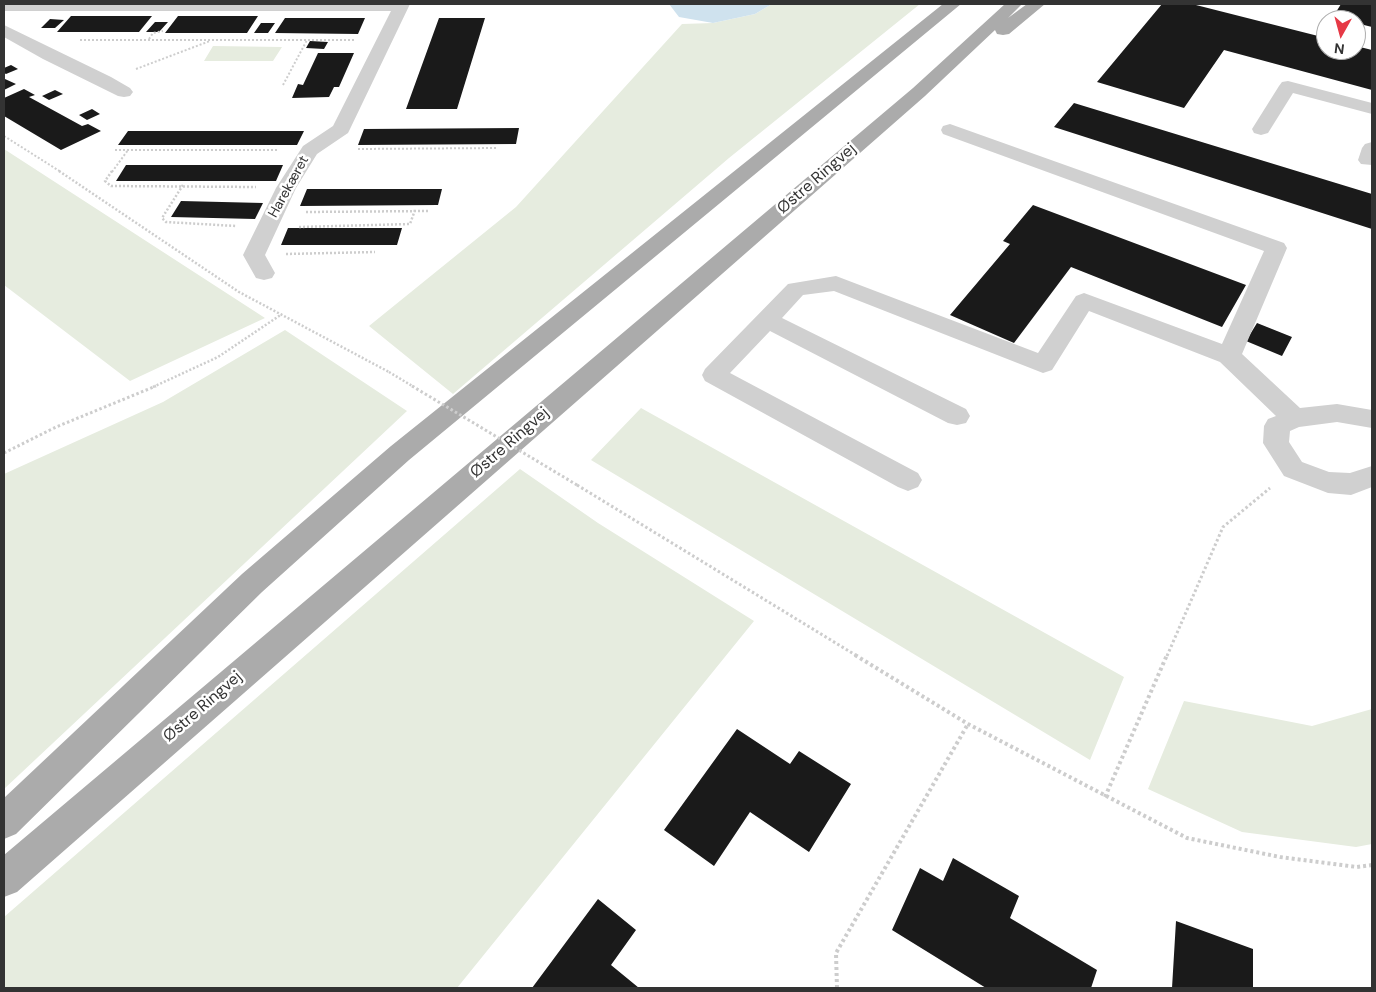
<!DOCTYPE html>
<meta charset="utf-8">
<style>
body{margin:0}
#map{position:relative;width:1376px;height:992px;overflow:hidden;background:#fff;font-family:"DM Sans",sans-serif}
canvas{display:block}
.frame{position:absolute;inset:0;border:5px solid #333;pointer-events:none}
.north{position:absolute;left:1316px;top:10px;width:50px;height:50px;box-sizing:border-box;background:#fff;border:1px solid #adadad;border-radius:50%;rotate:187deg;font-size:14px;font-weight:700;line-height:20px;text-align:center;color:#333}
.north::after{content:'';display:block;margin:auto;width:18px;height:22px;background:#e63946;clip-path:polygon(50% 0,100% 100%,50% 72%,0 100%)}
</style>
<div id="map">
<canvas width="1376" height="992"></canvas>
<div class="frame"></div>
<div class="north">N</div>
</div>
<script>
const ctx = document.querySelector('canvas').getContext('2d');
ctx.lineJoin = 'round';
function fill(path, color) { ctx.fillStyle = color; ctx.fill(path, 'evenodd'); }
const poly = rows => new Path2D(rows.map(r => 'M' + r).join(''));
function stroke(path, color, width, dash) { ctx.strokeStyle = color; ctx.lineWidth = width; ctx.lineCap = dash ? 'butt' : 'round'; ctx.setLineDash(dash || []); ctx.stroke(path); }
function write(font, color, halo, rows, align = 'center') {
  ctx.font = font + ' "DM Sans",sans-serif'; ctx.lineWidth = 5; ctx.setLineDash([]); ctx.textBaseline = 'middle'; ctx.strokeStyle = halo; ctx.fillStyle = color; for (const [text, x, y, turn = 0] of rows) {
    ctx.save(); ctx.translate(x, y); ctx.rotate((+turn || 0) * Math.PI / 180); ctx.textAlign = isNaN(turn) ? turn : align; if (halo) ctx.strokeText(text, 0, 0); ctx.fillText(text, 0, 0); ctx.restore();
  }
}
const green = poly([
 [772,4,920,4,729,158,453,394,369,326,516,207,682,24,713,23,755,14],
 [213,46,282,47,273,61,204,61],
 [4,149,265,318,130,381,4,285],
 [285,330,407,411,4,789,4,474,163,402],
 [641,408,1124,677,1090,760,591,460],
 [520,469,598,523,754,621,457,988,4,988,4,917],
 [1184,701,1312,726,1372,709,1372,844,1356,847,1242,832,1148,789]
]);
const water = poly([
 [669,4,772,4,755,14,713,23,679,17]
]);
const building = poly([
 [1162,4,1192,4,1326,38,1326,50,1356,50,1356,46,1372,50,1372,90,1224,50,1184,108,1097,82],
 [1341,4,1372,4,1372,27,1356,23,1356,20,1333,17],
 [71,16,152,16,139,32,57,32],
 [178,16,258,16,247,33,165,33],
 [285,18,365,18,358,34,275,33],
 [439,18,485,18,457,109,406,109],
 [50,19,64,20,55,28,41,28],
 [155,22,168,22,159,32,146,32],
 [261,23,275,23,268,33,254,33],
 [310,41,328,42,324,49,306,48],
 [318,53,354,53,339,87,334,87,329,97,292,98,298,84,303,85],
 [11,65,18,69,6,74,4,73,4,68],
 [4,79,5,79,16,84,4,90],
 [24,89,35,95,29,97,82,126,88,124,101,131,61,150,4,116,4,98],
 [55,90,63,94,49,100,42,96],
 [1074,103,1372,194,1372,229,1054,127],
 [92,109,100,114,87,120,79,115],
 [519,128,516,144,358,145,364,129],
 [128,131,304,131,297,145,118,145],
 [126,165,283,165,276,181,116,181],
 [307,189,442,189,438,205,300,206],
 [181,201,263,203,255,219,171,217],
 [1033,205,1246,285,1222,327,1071,267,1014,343,950,315,1010,244,1003,241],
 [288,228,402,228,397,245,281,245],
 [1257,323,1292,337,1282,356,1246,341],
 [737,729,790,764,799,751,851,784,809,852,750,812,714,866,664,830],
 [953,858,1019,896,1010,918,1097,970,1091,988,986,988,892,930,920,868,943,881],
 [598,899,636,930,611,965,639,988,532,988],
 [1176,921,1253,949,1253,988,1172,988]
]);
const pathFar3 = poly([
 [149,39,153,33,163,31],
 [80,40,356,40],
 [136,69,210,41],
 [283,85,307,40],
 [4,136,61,172],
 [358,149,498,148],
 [115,150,279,150],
 [112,172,128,150]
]);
const pathFar2 = poly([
 [59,171,239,292,389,372],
 [112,171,105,181,111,186,256,187],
 [183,185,162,218,166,222,236,226],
 [306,212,428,211],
 [299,227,410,224,415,210],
 [286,254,375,252],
 [153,387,218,357,282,314]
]);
const pathFar1 = poly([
 [4,453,56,427,156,386],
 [577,485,857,656],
 [1167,656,1223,527,1270,488]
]);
const path = poly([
 [855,655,968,724,1187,838,1280,857,1357,867,1372,865],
 [1105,797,1167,655],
 [837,988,836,953,968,724]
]);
const minor = poly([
 [4,4,410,4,350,129,348,133,317,154,296,188,265,255,275,273,272,278,264,280,256,278,243,255,276,188,303,146,333,126,391,11,4,11,4,4],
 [4,25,111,77,130,88,133,92,130,96,124,97,118,96,43,59,4,37,4,25],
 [1288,81,1372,103,1372,114,1293,93,1268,133,1261,135,1254,133,1252,129,1279,86,1282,82,1288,81],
 [950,124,1284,243,1287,248,1242,354,1300,408,1337,404,1372,410,1372,428,1337,422,1299,427,1290,431,1289,442,1302,462,1329,472,1350,473,1372,466,1372,487,1351,495,1328,493,1284,476,1263,443,1264,426,1268,419,1276,416,1220,362,1089,311,1052,370,1043,373,834,291,803,295,782,318,966,409,970,416,966,423,957,425,948,423,770,331,730,373,918,473,922,480,918,487,908,491,898,487,705,381,702,375,705,369,788,284,836,276,1038,353,1076,296,1084,293,1222,344,1264,251,943,134,941,130,943,126,950,124],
 [1372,142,1372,165,1361,164,1358,160,1362,148,1365,144,1372,142]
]);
const major = poly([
 [943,4,961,4,409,460,262,592,16,834,4,839,4,798,242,574,391,446,943,4],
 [1005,4,1022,4,1008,18,1027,4,1045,4,1009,34,1003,35,997,34,995,30,925,96,17,892,4,897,4,855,913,88,1005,4]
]);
const pathBridgeFar1 = poly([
 [389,372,414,387]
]);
const pathBridge = poly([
 [412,386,577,485]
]);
const farStreetnames = [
 ["Harekæret",289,187,-61]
];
const streetNames = [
 ["Østre Ringvej",817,179,-41],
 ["Østre Ringvej",510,443,-41],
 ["Østre Ringvej",203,707,-41]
];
fill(green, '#e6ecdf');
fill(water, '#cfe2ee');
fill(building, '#1a1a1a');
stroke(pathFar3, '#cdcdcd', 2, [2, 2]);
stroke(pathFar2, '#cdcdcd', 2.5, [2, 2]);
stroke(pathFar1, '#cdcdcd', 3, [2.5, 2.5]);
stroke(path, '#cdcdcd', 4, [3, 3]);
fill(minor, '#d0d0d0');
fill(major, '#ababab');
stroke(pathBridgeFar1, '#cdcdcd', 2.5, [2, 2]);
stroke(pathBridge, '#cdcdcd', 3, [2.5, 2.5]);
write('14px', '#333', '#fff', farStreetnames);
write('16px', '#333', '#fff', streetNames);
</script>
